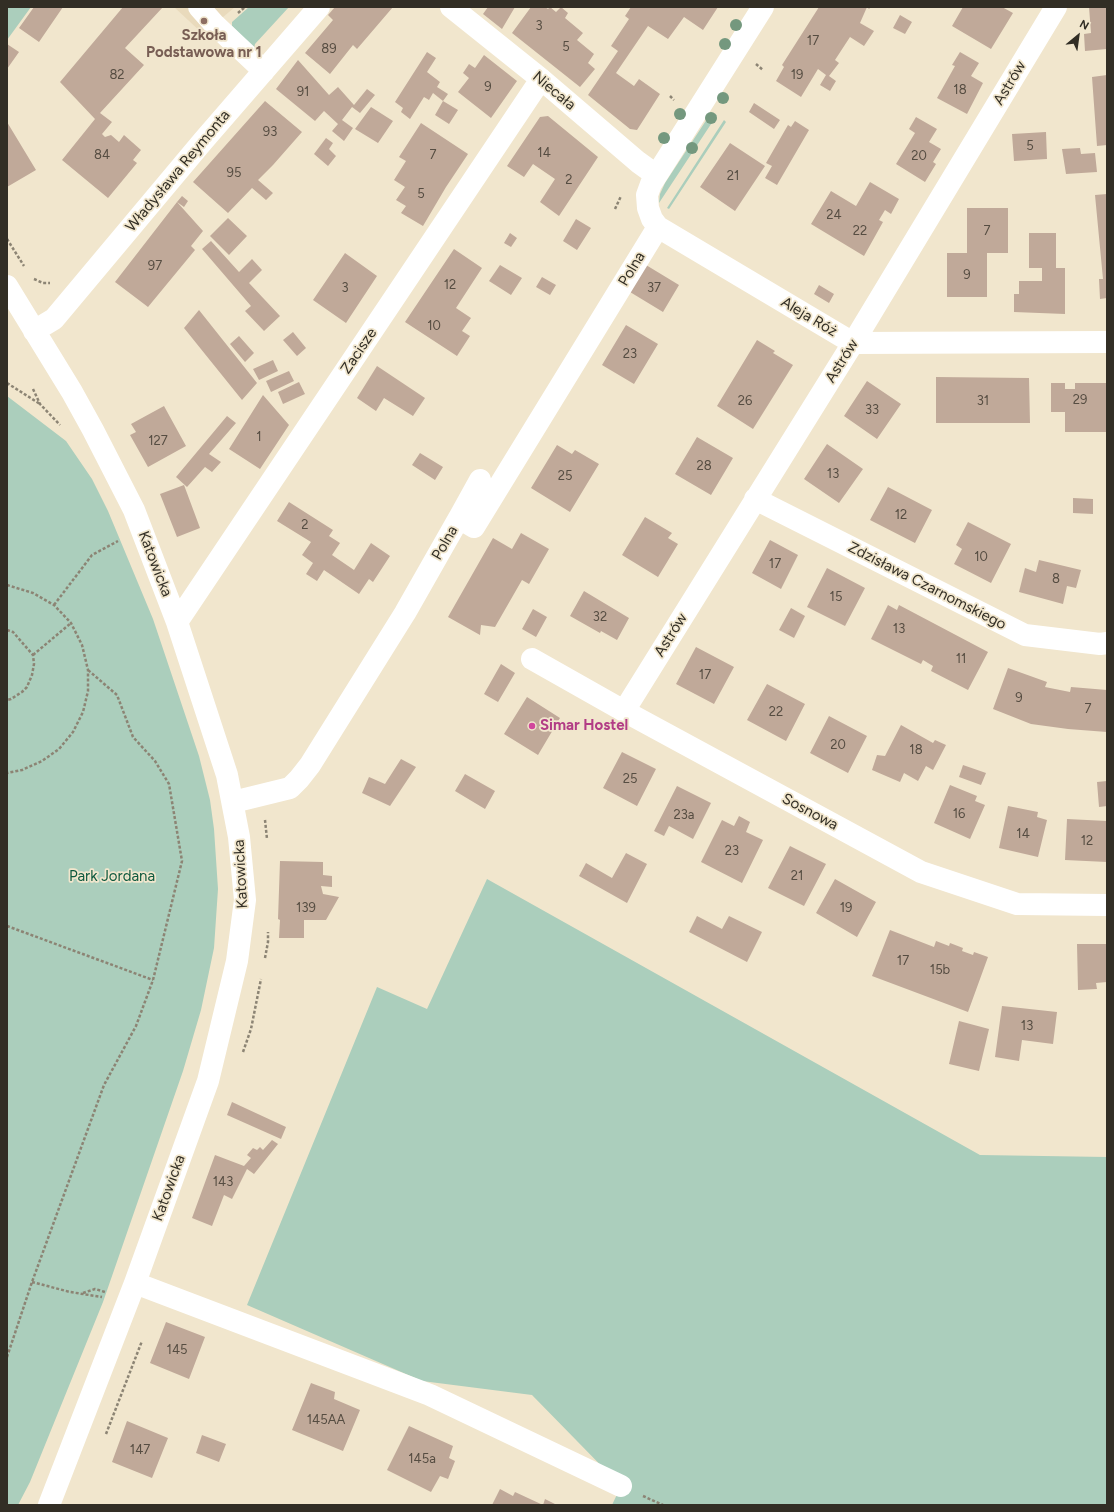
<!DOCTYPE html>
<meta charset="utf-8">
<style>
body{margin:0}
#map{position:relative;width:1114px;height:1512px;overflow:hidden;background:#f1e6cd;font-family:Figtree,sans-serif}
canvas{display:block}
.frame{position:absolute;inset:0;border:8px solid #322e25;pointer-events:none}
.north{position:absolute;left:1058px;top:16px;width:40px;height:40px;-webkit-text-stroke:3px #f1e6cd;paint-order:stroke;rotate:29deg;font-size:11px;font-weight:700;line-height:16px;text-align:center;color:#322e25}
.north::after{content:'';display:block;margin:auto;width:14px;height:18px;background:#322e25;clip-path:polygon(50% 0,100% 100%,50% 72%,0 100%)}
</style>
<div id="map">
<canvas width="1114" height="1512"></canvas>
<div class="frame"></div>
<div class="north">N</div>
</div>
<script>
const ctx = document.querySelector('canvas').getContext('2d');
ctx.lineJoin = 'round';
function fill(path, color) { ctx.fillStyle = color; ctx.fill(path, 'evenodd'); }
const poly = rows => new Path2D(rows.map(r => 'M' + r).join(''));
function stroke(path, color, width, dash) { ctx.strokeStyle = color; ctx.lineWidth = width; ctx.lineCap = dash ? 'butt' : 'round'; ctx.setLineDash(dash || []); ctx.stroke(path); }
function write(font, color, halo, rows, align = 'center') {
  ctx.font = font + ' Figtree,sans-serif'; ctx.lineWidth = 3.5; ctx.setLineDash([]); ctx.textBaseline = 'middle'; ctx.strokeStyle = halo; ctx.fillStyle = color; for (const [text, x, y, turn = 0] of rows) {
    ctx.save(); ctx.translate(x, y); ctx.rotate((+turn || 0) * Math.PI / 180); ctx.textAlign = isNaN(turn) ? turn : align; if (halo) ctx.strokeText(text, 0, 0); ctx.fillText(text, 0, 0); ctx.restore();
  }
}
const built = poly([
 [174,7,235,7,203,34]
]);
const green = poly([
 [7,7,31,7,7,40],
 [249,7,289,7,255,44,254,49,232,26,232,22],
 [711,113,717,115,659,203,660,194,665,183],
 [724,120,726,122,669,209,667,208],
 [7,396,66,441,92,479,108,511,153,619,199,756,210,800,214,829,218,889,214,948,201,1010,183,1071,103,1302,30,1482,18,1505,7,1505],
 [487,879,980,1155,1107,1157,1107,1505,612,1505,621,1486,532,1395,422,1381,247,1305,377,987,427,1009]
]);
const building = poly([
 [34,7,63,7,39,42,19,28],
 [123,7,163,7,125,48,144,65,100,113,112,122,102,134,105,137,111,135,119,142,124,135,141,150,133,160,137,163,108,198,62,160,95,119,60,82],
 [335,7,393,7,357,49,353,45,330,74,305,53,333,20,328,15],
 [488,7,515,7,502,29,483,14],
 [531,7,545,7,548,9,550,7,556,12,561,7,568,13,565,18,583,33,577,40,594,54,588,63,595,69,580,87,512,33],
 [631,7,718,7,703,30,684,17,668,39,648,26,616,73,634,86,639,79,660,94,637,130,630,129,588,95,618,51,611,46,629,19,625,16],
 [819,7,871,7,869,9,867,7,860,23,874,31,864,46,850,37,835,60,839,63,829,76,836,81,830,91,820,85,826,75,818,69,801,97,776,81,784,67,782,65],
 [963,7,1002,7,1013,13,991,49,952,26],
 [1089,7,1107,7,1107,49,1085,51,1084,34,1091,33],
 [900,15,912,22,905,34,893,28],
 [7,44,19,52,7,69],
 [427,52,436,58,427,72,440,82,437,87,448,94,443,101,458,110,449,124,435,115,443,101,433,93,429,100,424,97,410,119,401,112,403,108,395,102],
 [960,52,979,63,971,76,983,83,967,114,937,98,955,66,952,65],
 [484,55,517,81,491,118,458,92,469,78,463,73,469,64,475,68],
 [298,60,329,95,338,87,354,105,367,89,375,95,360,113,352,107,342,120,353,128,344,141,332,131,338,124,324,111,315,121,276,89],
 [1107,75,1107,145,1097,146,1092,77],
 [265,101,302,132,273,165,258,180,273,193,266,200,252,188,228,213,193,182],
 [754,103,780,120,774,129,749,112],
 [371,107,393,121,378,143,355,129],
 [548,116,598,157,559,216,540,202,555,179,533,164,524,177,507,166,540,117],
 [916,117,937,129,929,142,941,149,933,162,936,164,925,182,896,164,915,133,909,129],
 [795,121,809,130,777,185,765,178,772,166,766,163,788,125,791,127],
 [7,122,36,170,7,187],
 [421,123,468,154,446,187,423,226,401,213,406,206,396,200,405,187,394,180,406,161,399,157],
 [1046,132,1047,159,1014,161,1012,134],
 [326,138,333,143,329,149,336,156,328,166,314,154],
 [730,143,765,166,735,211,700,187],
 [1080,148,1081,154,1095,153,1097,172,1066,174,1062,149],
 [870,182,899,199,891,214,885,210,879,220,883,222,864,256,811,224,831,191,856,206],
 [1107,194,1107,298,1100,299,1099,279,1103,279,1095,195],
 [182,196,188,201,184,207,177,202],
 [177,202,203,231,191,246,195,250,148,307,115,282],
 [967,208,1008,208,1008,253,987,253,987,297,947,297,947,253,967,253],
 [228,218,247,236,229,255,210,236],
 [576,219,591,228,577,250,563,241],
 [510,233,517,238,511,247,504,243],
 [1029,233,1056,233,1056,268,1065,268,1065,314,1014,312,1014,294,1019,294,1019,281,1042,281,1042,268,1029,268],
 [211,241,239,272,252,259,262,270,249,283,280,316,264,331,245,311,251,306,202,249],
 [454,249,482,268,456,308,471,318,462,331,470,336,457,356,405,322],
 [345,253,377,276,346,323,313,300],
 [500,265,522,278,511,295,489,281],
 [646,265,679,285,663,312,630,292],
 [542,277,556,285,550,295,536,287],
 [819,285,834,294,829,303,814,294],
 [199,310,257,383,242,400,184,328],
 [626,325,658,344,634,384,602,365],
 [293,332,306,348,297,356,283,340],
 [239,336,254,353,245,362,230,344],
 [757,340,775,351,773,353,793,365,753,429,717,406],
 [273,360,278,371,259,380,253,369],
 [377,366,425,398,413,416,384,398,376,411,357,398],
 [289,371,294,381,271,392,266,381],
 [936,377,1029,378,1030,423,936,423],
 [867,381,901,404,877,439,844,416],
 [299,382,305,394,283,404,278,392],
 [1051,383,1065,383,1065,389,1075,389,1075,383,1107,383,1107,432,1065,432,1065,412,1051,412],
 [263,395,289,425,260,469,229,449],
 [164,406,186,446,148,467,130,435,136,432,131,424],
 [227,416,236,423,209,454,221,462,212,472,205,467,187,487,176,477],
 [697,437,733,458,711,495,675,474],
 [827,444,863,469,839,503,804,479],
 [557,445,572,454,575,450,599,464,570,512,531,488],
 [420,453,443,467,435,480,412,465],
 [184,485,200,528,177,537,160,494],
 [888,487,932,510,915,543,870,520],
 [1073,498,1093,499,1093,514,1073,513],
 [289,502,333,530,329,536,340,543,332,555,354,570,371,543,390,556,373,582,369,579,359,594,324,570,317,581,306,574,313,563,302,555,311,542,277,521],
 [645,517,672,533,668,538,678,544,658,577,622,555],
 [968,522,1011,544,991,583,954,564,962,549,956,545],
 [521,533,549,549,529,584,522,580,495,627,481,625,480,635,448,617,493,538,512,549],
 [770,540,798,555,781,589,752,573],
 [1039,560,1081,570,1076,588,1067,586,1063,604,1019,592,1025,568,1036,572],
 [827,568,865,588,845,626,807,607],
 [584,591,629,618,617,640,601,631,600,633,570,616],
 [888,605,897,610,899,605,988,652,968,690,931,671,933,666,923,660,921,664,871,639],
 [791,608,805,616,794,638,779,630],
 [533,609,547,617,536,637,522,629],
 [696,647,734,667,714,704,676,684],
 [501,664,515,673,498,702,484,694],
 [1008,668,1047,682,1045,687,1070,692,1071,687,1107,690,1107,732,1068,729,1031,724,993,709],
 [767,684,805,704,786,741,747,720],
 [527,697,560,718,538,755,504,734],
 [829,716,867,736,848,773,810,753],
 [901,725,933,743,935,740,946,745,933,770,926,766,918,781,904,773,900,782,872,770,877,755,885,756],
 [622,752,656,769,637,806,603,788],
 [401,759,416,767,390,806,362,793,369,777,385,784],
 [963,765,986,773,981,785,959,777],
 [465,774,495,791,485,809,455,791],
 [1107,781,1107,806,1099,807,1097,782],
 [950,785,977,796,975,801,985,805,970,839,934,823],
 [677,786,711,803,693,839,669,826,664,836,654,831],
 [1008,806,1038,812,1037,817,1047,820,1038,857,999,848],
 [739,816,750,822,746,832,763,840,742,883,701,862,722,820,734,826],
 [1067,819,1107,821,1107,862,1065,860],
 [790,846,826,864,804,906,768,888],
 [626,853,647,864,627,903,579,876,586,863,612,878],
 [280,861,323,862,323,875,332,876,332,887,321,886,323,894,339,897,326,920,304,920,304,938,279,938,280,920,278,919],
 [835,879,876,902,857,937,816,913],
 [697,916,722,929,729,916,762,932,747,962,689,932],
 [890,930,934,947,936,941,949,946,950,943,963,948,962,951,973,955,974,952,988,957,968,1012,872,976],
 [1077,944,1107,944,1107,982,1096,983,1097,989,1078,990],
 [1002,1006,1057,1012,1053,1044,1022,1040,1019,1061,995,1057],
 [959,1021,989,1029,979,1071,949,1064],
 [232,1102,286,1127,281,1139,227,1115],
 [272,1140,278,1144,254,1174,247,1169,232,1199,224,1195,212,1226,192,1218,215,1155,244,1166,251,1158,247,1155,253,1148,257,1150,260,1147,263,1150],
 [166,1322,205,1337,189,1379,150,1363],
 [311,1383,335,1392,334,1399,360,1410,343,1451,292,1430],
 [127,1421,168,1438,152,1478,112,1462],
 [409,1426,453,1446,449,1458,455,1461,448,1479,440,1476,431,1492,387,1470],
 [202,1435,226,1444,219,1462,196,1453],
 [500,1489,513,1496,515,1492,543,1505,545,1499,557,1505,492,1505]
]);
const path = poly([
 [238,13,245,7],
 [756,64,763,70],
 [670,96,674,100],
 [615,209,621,196],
 [7,239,24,266],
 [34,279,43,283,50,283],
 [7,383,40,404],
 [33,389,40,404,60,425],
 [7,585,33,593,54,605,71,623,82,645,88,670,88,691,83,712,73,732,59,749,42,761,22,770,7,773],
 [54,605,92,555,118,541],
 [7,630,13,632,33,655,34,664,32,675,27,687,22,692,11,699,7,700],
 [33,655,71,623],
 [265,820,267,839],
 [7,926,153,980],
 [265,958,268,942,268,932],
 [243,1052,251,1029,261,979],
 [32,1282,70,1292,102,1297],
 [83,1293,95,1289,105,1292],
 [7,1357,32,1282,104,1085,136,1026,153,980,182,861,169,784,155,761,133,737,117,695,88,670],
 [106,1434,142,1341],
 [643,1496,663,1505]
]);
const minor = poly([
 [199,7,214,24,264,71],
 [451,7,541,79,638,162,656,175],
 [763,7,651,184,647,195,648,208,652,219,658,227,853,343,1107,342],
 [7,286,72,392,93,430,134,510,177,622,227,775,239,837,245,900,237,961,208,1081,135,1283,49,1505],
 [34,331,54,319,203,141,319,7],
 [755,499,1025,635,1100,644,1107,643],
 [459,518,480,480],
 [177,622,541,79],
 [532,659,624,711,921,872,1017,904,1107,905],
 [624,711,853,343,1056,7],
 [233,802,290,788,299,779,310,765,405,613,459,518,474,527,658,227],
 [135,1283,430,1395,621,1486]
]);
const trees = [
 [736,25],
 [725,44],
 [723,98],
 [680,114],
 [711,118],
 [664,138],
 [692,148]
];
const markers = [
 [204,21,4,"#8d6e63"],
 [532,726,4,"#d1479c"]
];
const numberNames = [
 ["3",539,26],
 ["17",813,41],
 ["5",566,47],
 ["89",329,49],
 ["82",117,75],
 ["19",797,75],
 ["9",488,87],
 ["18",960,90],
 ["91",303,92],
 ["93",270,132],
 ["5",1030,146],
 ["14",544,153],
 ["84",102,155],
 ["7",433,155],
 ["20",919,156],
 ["95",234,173],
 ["21",733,176],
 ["2",569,180],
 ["5",421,194],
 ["24",834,215],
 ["22",860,231],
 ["7",987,231],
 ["97",155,266],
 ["9",967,275],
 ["12",450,285],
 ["3",345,288],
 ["37",654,288],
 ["10",434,326],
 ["23",630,354],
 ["29",1080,400],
 ["26",745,401],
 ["31",983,401],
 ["33",872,410],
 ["1",259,437],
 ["127",158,441],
 ["28",704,466],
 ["13",833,474],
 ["25",565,476],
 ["12",901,515],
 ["2",305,525],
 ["10",981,557],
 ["17",775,564],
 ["8",1056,579],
 ["15",836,597],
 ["32",600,617],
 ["13",899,629],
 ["11",961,659],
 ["17",705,675],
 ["9",1019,698],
 ["7",1088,709],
 ["22",776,712],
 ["20",838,745],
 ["18",916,750],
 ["25",630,779],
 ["16",959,814],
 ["23a",684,815],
 ["14",1023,834],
 ["12",1087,841],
 ["23",732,851],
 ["21",797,876],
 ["139",306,908],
 ["19",846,908],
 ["17",903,961],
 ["15b",940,970],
 ["13",1027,1026],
 ["143",223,1182],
 ["145",177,1350],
 ["145AA",326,1420],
 ["147",140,1450],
 ["145a",422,1459]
];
const educationNames = [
 ["Szkoła",204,36],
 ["Podstawowa nr 1",204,53]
];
const streetNames = [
 ["Astrów",1010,83,-59],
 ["Niecała",554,91,40],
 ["Władysława Reymonta",178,171,-50],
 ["Polna",632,269,-59],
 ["Aleja Róż",809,317,31],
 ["Zacisze",359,351,-56],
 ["Astrów",842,361,-58],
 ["Polna",445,543,-60],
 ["Katowicka",155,564,69],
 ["Zdzisława Czarnomskiego",927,586,27],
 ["Astrów",671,635,-58],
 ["Sosnowa",810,812,28],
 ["Katowicka",241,874,-93],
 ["Katowicka",169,1188,-70]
];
const hotelNames = [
 ["Simar Hostel",540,726]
];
const parkNames = [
 ["Park Jordana",112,877]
];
fill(built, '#e9dabc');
fill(green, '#abcebc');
fill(building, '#c0a999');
stroke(path, '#8c8474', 2.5, [3, 2]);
stroke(minor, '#fff', 22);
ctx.fillStyle = '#74987e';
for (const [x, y] of trees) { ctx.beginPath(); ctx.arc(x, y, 6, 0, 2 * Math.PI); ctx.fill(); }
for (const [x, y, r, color] of markers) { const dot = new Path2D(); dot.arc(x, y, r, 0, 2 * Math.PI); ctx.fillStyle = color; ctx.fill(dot); stroke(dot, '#f1e6cd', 1.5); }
write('13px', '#564d42', null, numberNames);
write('bold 15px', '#785e54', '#f1e6cd', educationNames);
write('15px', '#322e25', '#f1e6cd', streetNames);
write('bold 15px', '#b23c85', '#f1e6cd', hotelNames, 'left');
write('15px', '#0e593e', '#f1e6cd', parkNames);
</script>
